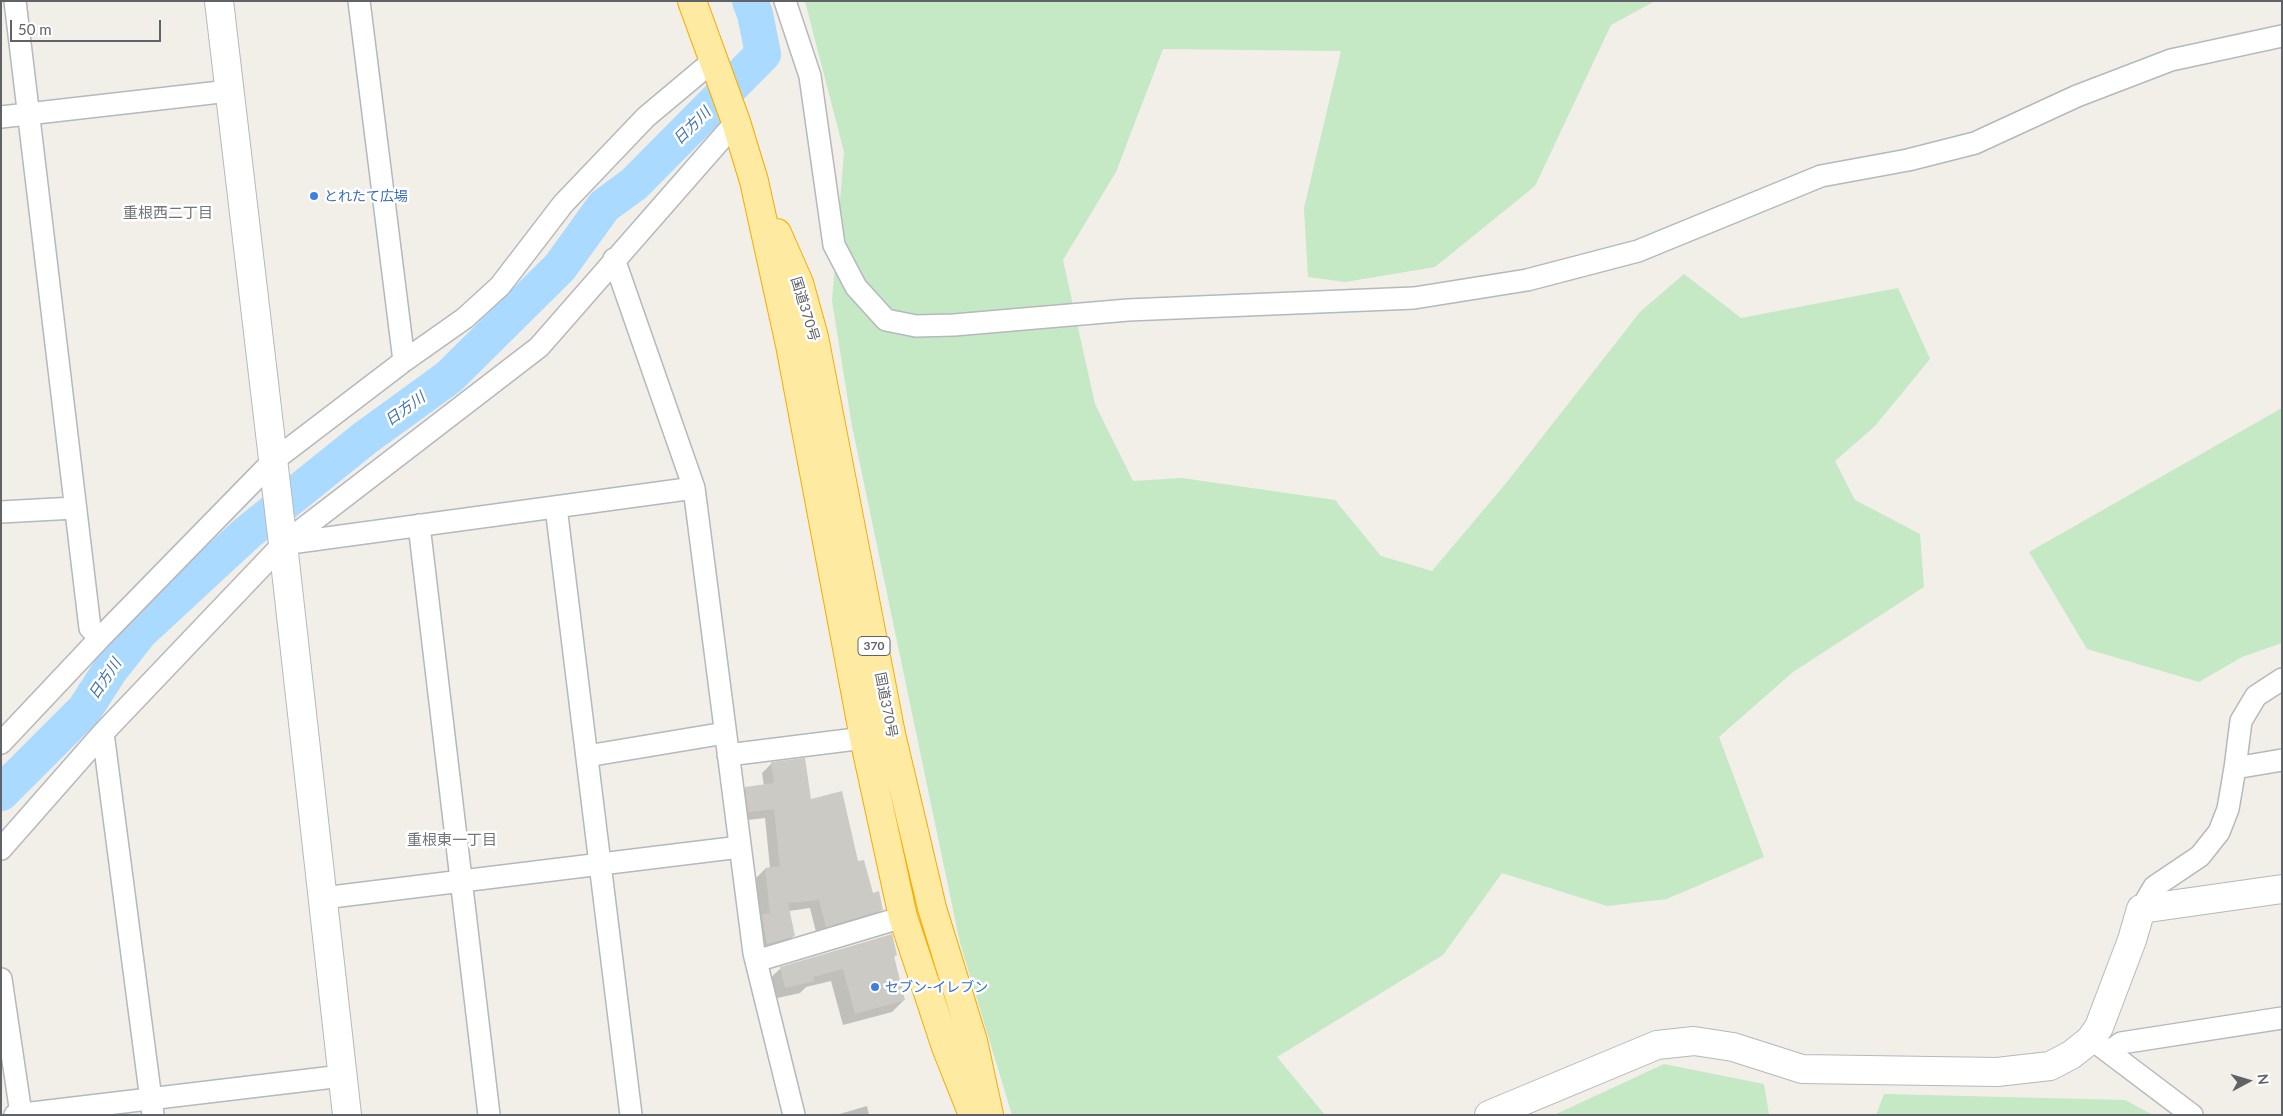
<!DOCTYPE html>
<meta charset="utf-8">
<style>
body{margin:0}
#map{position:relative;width:2283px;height:1116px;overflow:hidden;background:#f1efe8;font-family:Lato,sans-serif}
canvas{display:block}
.frame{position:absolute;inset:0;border:2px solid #5f6368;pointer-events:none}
.north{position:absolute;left:2223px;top:1056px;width:50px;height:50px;-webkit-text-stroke:4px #fff;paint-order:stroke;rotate:84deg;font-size:14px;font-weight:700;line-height:20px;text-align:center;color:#5f6368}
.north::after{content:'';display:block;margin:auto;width:18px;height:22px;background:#5f6368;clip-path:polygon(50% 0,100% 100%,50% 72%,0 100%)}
.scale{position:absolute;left:10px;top:20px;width:151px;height:22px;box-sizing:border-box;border:2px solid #5f6368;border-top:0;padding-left:6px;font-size:15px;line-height:18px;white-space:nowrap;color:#5f6368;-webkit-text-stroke:4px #fff;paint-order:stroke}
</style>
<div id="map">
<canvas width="2283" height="1116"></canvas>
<div class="frame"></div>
<div class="north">N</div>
<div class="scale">50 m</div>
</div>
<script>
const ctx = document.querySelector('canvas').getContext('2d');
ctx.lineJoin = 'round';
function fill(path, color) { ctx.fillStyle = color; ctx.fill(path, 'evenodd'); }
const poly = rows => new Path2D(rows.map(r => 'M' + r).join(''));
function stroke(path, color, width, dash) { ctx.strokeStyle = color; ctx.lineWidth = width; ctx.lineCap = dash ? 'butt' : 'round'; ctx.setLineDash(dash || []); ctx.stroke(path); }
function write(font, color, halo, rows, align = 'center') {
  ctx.font = font + ' Lato,"Noto Sans JP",sans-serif'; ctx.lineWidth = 5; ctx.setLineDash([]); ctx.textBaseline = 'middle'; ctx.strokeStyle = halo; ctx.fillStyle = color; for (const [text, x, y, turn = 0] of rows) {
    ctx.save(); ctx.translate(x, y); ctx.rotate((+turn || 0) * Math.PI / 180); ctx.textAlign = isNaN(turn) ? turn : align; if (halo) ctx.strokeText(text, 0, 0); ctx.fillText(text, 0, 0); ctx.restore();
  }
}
const green = poly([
 [805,1,1655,1,1611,25,1535,186,1435,267,1345,282,1308,277,1304,208,1341,51,1163,49,1116,172,1063,260,1095,404,1133,481,1182,478,1335,500,1381,556,1432,571,1507,482,1640,312,1684,274,1741,318,1898,288,1930,359,1875,426,1835,461,1855,500,1920,534,1924,587,1793,672,1719,737,1764,857,1667,899,1607,906,1502,873,1443,955,1277,1057,1325,1115,1012,1115,960,943,852,426,832,301,844,152],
 [2282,408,2282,643,2242,657,2199,682,2087,649,2029,552],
 [1664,1064,1764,1084,1769,1115,1554,1115],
 [1884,1094,2125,1100,2153,1115,1876,1115]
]);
const shadow = poly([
 [772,763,810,801,857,863,881,910,872,919,817,936,810,908,789,911,793,936,784,946,758,952,760,918,756,878,765,869,770,868,765,818,739,821,736,798,746,788,764,786,762,773],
 [896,955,893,958,904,1000,892,1012,843,1025,831,981,806,987,800,993,773,999,768,980,781,968],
 [867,1106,869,1115,836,1115]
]);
const river = poly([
 [1,793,85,709,110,670,140,632,247,533,365,438,449,377,560,267,604,206,634,184,763,54,755,14,750,1]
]);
const building = poly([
 [805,758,811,799,842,791,858,861,864,860,873,893,879,891,883,910,826,927,819,900,788,903,795,936,767,944,762,915,770,913,765,868,780,866,774,809,748,812,745,787,774,783,771,762],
 [892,934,897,955,894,956,905,1000,855,1014,843,969,813,977,814,981,785,988,780,967]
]);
const minor = poly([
 [15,1,90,628,100,638,273,461,404,361,465,318,500,286,563,204,646,117,714,60],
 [359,1,404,361],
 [785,1,810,76,834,245,856,287,886,320,916,326,954,325,1128,310,1414,298,1527,280,1638,251,1821,176,1908,160,1975,143,2077,96,2171,60,2282,36],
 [1,117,229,91],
 [614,259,694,488,754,953,794,1115],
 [556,507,631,1115],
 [1,512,74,508],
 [419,525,489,1115],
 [283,544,694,488],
 [103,733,153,1115],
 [1,743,100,638],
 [728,755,864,738],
 [587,756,725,733],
 [2235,768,2241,721,2256,696,2282,679],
 [1,849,103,733,283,544,539,347,736,122],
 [323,898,740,847],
 [2141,909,2154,887,2200,856,2219,832,2228,809,2235,768,2282,760],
 [756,961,903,917],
 [1,979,21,1114],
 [2098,1044,2192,1115],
 [2110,1051,2121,1043,2282,1018],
 [15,1115,342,1076]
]);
const tertiary = poly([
 [219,1,283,544,347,1115],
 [1489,1115,1657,1045,1694,1041,1733,1047,1802,1069,1997,1072,2050,1066,2071,1055,2090,1040,2099,1027,2132,940,2141,909,2282,889]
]);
const trunk = poly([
 [692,1,736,122,754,181,790,345,864,738,903,917,946,1047,973,1115],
 [777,233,799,283,814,337,891,734,932,908,973,1041,989,1115]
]);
const markers = [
 [314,196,5,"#3f7fe0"],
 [875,987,5,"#3f7fe0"]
];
const shields = [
 [874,646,32]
];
const shieldNames = [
 ["370",874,646]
];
const shopNames = [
 ["とれたて広場",324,196],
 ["セブン-イレブン",885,987]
];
const streetNames = [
 ["国道370号",805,309,73],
 ["国道370号",886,705,79]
];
const waterNames = [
 ["日方川",692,126,-45],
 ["日方川",405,409,-36],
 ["日方川",105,679,-56]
];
const neighbourhoodNames = [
 ["重根西二丁目",168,213],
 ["重根東一丁目",452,840]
];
fill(green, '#c5e8c5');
fill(shadow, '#0003');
stroke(river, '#aadaff', 36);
fill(building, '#cccac5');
stroke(minor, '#b5b8bc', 24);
stroke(tertiary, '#b5b8bc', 30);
stroke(trunk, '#f9ab00', 30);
stroke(minor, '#fff', 21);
stroke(tertiary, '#fff', 28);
stroke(trunk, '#feeaa1', 28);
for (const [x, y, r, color] of markers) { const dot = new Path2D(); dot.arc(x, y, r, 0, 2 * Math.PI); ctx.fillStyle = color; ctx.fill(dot); stroke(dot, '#fff', 2); }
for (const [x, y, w] of shields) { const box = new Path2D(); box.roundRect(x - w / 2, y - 9.5, w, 19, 4); ctx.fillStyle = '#fff'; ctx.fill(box); stroke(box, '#5f6368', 1); }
write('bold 12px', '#5f6368', null, shieldNames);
write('14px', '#366cbe', '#fff', shopNames, 'left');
write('14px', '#5f6368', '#fff', streetNames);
write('italic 15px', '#4174aa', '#fff', waterNames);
write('15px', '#70757a', '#fff', neighbourhoodNames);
</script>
